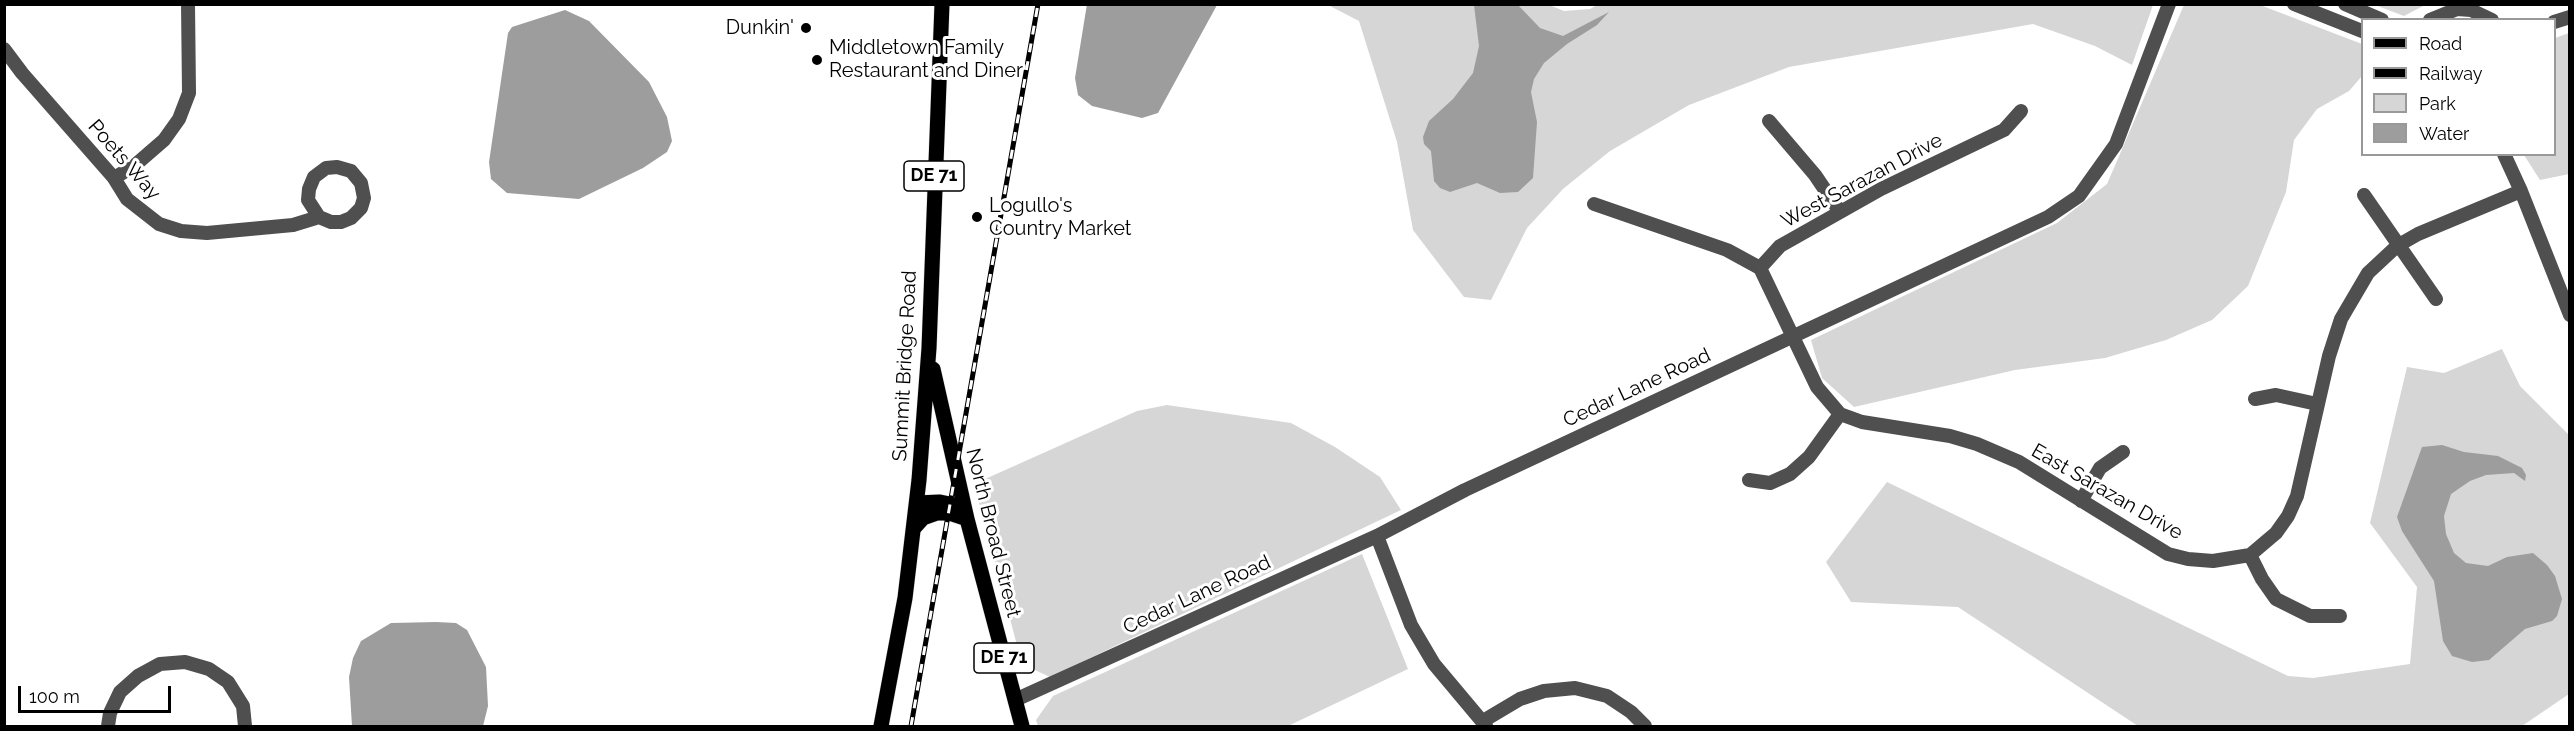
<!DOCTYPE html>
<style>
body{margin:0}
#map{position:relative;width:2574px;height:731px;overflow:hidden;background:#fff;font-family:Raleway,sans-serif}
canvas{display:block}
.frame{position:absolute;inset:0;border:6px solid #000;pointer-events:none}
.legend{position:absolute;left:2361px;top:18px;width:195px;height:138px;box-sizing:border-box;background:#fff;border:2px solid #999;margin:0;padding:8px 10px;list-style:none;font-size:18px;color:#000}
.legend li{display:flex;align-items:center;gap:12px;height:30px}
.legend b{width:30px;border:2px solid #999}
.scale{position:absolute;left:18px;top:686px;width:153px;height:27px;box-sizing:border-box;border:3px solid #000;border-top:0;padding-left:8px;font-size:18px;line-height:21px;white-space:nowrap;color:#000;-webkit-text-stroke:4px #fff;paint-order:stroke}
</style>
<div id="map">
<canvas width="2574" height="731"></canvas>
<div class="frame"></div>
<ul class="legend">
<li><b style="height:8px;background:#000"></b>Road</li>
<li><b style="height:8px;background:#000"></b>Railway</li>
<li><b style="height:16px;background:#d6d6d6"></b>Park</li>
<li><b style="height:16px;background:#9d9d9d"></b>Water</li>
</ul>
<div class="scale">100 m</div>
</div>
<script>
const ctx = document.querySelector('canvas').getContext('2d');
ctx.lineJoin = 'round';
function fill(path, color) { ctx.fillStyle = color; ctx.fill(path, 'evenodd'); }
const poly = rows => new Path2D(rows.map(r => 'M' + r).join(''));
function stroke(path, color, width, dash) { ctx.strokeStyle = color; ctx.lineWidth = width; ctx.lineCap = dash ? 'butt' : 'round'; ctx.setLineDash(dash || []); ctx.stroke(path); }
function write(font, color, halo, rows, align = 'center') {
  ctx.font = font + ' Raleway,sans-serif'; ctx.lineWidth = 6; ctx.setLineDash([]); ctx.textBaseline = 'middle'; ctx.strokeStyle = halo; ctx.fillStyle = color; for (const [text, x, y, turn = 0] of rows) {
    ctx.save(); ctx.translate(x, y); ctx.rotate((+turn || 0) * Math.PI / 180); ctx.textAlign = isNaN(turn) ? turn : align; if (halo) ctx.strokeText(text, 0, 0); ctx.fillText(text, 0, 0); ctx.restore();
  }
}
const green = poly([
 [1547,4,1564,11,1590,9,1599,4,2153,5,2132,65,2095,46,2033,24,1789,67,1689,105,1610,151,1563,189,1527,228,1491,300,1464,297,1413,230,1397,142,1359,21,1328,5],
 [2184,5,2260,5,2362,44,2362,76,2349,91,2317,109,2294,140,2286,192,2248,286,2212,320,2166,340,2105,358,2015,370,1854,407,1822,378,1811,340,2057,223,2107,184],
 [2375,5,2425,5,2404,16],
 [2569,33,2569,174,2540,180,2524,155,2554,154,2555,38],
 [2502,349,2520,386,2569,435,2569,694,2522,726,2138,726,1958,607,1851,602,1826,562,1887,482,2288,676,2313,678,2410,664,2417,587,2370,523,2407,367,2444,373],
 [1167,405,1291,423,1335,447,1380,477,1401,510,1050,677,1022,664,974,484,1137,411],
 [1362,554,1408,669,1288,726,1038,726,1036,720,1053,696]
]);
const water = poly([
 [1087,4,1217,5,1158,113,1142,118,1092,106,1078,95,1075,78],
 [1474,5,1518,5,1540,28,1563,36,1609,12,1597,25,1567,44,1544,63,1534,79,1531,92,1537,122,1533,178,1518,192,1500,193,1477,183,1450,192,1440,188,1434,181,1431,151,1424,144,1423,137,1429,121,1453,99,1473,73,1479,46],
 [565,10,589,21,649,82,667,117,672,141,667,152,643,168,579,199,507,193,491,179,489,162,508,33,512,27],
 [2442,445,2464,452,2498,456,2522,468,2526,475,2525,481,2514,473,2486,475,2470,481,2451,494,2444,516,2446,534,2454,553,2466,563,2488,566,2507,557,2533,553,2547,565,2555,576,2562,599,2557,616,2552,621,2525,629,2489,660,2472,662,2452,656,2443,641,2434,581,2402,531,2397,517,2422,447],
 [436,622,456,623,467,630,486,667,488,706,483,726,352,726,349,677,353,658,361,641,391,623]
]);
const minor = poly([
 [2294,4,2362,31],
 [2345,4,2382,20],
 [2430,20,2457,9,2471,10,2492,20],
 [2554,22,2570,17],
 [4,49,22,73,114,178,127,199,159,224,181,231,207,233,293,225,319,217,331,222,341,222,351,218,361,208,364,198,361,183,351,171,337,167,326,168,314,177,309,189,308,200,319,217],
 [2021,111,2004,130,1881,189,1780,246,1760,268,1817,387,1840,414,1862,422,1950,436,1977,444,2019,462,2168,554,2188,559,2213,561,2250,555,2276,533,2288,516,2297,496,2329,356,2341,319,2368,273,2397,246,2418,234,2521,191],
 [1769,121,1815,175,1840,212],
 [2504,154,2521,191,2570,315],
 [114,178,134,166,164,140,179,119,189,93,188,4],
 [2364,195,2436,299],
 [1594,204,1727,250,1760,268],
 [2255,399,2276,395,2317,404],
 [1749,480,1770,483,1790,474,1809,457,1840,414],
 [2081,501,2100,468,2123,452],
 [1377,536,1411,625,1434,664,1486,726],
 [2250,555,2262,579,2276,599,2310,616,2340,616],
 [1015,700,1377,536,1465,490,2048,217,2079,196,2116,144,2169,4],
 [1483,721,1520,699,1544,691,1575,688,1607,696,1631,712,1645,726],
 [108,726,110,713,120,692,138,676,160,664,185,662,209,669,228,682,243,706,245,726]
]);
const major = poly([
 [933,369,967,519,1022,726],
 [917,503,940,502,964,507],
 [914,528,923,518,937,513,949,513,967,519],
 [881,726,905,598,919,480,929,348,942,4]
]);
const rail = poly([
 [911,726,1038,4]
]);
const markers = [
 [806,28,6,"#000"],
 [817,60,6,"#000"],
 [977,217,6,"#000"]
];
const shields = [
 [934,176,60],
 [1004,658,60]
];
const shieldNames = [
 ["DE 71",934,176],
 ["DE 71",1004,658]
];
const poiNames = [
 ["Dunkin'",794,28,"right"],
 ["Middletown Family",829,48],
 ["Restaurant and Diner",829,71],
 ["Logullo's",989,206],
 ["Country Market",989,229]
];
const streetNames = [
 ["Poets Way",124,160,49],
 ["West Sarazan Drive",1862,181,-28],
 ["Summit Bridge Road",905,366,-87],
 ["Cedar Lane Road",1637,388,-25],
 ["East Sarazan Drive",2107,492,30],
 ["North Broad Street",993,533,76],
 ["Cedar Lane Road",1197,595,-25]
];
fill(green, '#d6d6d6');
fill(water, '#9d9d9d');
stroke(major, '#dbdbdb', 16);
stroke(minor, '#4f4f4f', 14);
stroke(major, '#000', 15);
stroke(rail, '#000', 5);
stroke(rail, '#fff', 3, [9]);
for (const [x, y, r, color] of markers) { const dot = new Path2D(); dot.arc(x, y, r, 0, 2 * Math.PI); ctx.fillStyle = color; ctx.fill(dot); stroke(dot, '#fff', 2); }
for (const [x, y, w] of shields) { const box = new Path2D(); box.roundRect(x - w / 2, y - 15, w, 30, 4.5); ctx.fillStyle = '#fff'; ctx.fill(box); stroke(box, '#000', 1.5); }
write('bold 18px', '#000', null, shieldNames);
write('20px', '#000', '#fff', poiNames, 'left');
write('20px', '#000', '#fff', streetNames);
</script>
